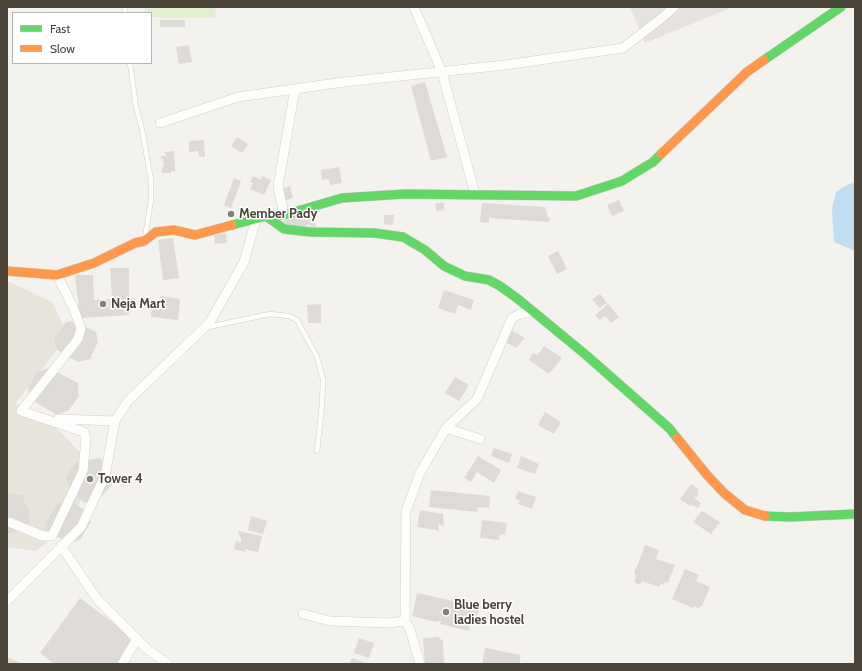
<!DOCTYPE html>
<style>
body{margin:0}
#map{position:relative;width:862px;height:671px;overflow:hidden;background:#f4f2ee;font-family:Cabin,sans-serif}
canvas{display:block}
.frame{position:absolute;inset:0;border:8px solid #4b4439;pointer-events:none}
.legend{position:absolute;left:12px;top:12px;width:140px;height:52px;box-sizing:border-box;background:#fff;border:1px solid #b7b4b0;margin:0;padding:5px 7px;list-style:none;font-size:12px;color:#4b4439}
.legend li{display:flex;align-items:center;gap:8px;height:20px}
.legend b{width:20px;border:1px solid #b7b4b0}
</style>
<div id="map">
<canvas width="862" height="671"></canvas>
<div class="frame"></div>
<ul class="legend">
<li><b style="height:5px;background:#63d668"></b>Fast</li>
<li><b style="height:5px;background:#ff974d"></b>Slow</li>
</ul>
</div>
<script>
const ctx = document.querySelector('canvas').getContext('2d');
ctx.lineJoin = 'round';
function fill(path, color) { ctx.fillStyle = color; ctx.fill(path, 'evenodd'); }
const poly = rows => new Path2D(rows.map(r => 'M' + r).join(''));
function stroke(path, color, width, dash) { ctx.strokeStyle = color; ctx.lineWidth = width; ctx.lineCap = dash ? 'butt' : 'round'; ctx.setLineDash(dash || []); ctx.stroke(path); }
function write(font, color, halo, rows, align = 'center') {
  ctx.font = font + ' Cabin,sans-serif'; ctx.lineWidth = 3; ctx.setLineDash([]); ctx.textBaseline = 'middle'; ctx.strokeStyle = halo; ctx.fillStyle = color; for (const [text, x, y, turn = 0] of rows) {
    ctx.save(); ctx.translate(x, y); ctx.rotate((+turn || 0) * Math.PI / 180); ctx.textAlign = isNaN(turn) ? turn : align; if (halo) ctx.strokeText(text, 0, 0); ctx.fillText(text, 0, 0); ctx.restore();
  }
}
const residential = poly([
 [7,281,52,302,68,335,15,404,42,414,87,459,77,518,36,551,7,547]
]);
const industrial = poly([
 [630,7,733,7,645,43]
]);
const green = poly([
 [145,7,216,7,215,18,151,17,151,13,145,13]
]);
const water = poly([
 [855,182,855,251,834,242,832,209,836,192,845,186]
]);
const building = poly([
 [160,20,185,20,185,27,160,27],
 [189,45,192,62,179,64,176,47],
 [425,82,447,157,431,161,411,86],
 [237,137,248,144,242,153,231,146],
 [204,140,205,157,199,157,198,151,189,152,189,141],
 [174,151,175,171,171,171,171,173,162,173,162,168,164,166,163,158,161,159,161,156,166,156,165,152],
 [339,167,342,183,330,185,329,179,322,180,321,170],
 [253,176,261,180,262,176,271,180,264,195,250,189,253,183,250,182],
 [234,178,241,181,231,208,224,205],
 [290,186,293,198,283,201,280,189],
 [619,200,624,211,612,216,607,205],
 [435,203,444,203,444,210,436,211],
 [482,203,545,207,548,218,550,218,549,222,489,218,489,223,480,222],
 [313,210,315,216,312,217,317,229,312,231,310,224,297,229,278,223],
 [384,215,394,215,393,225,384,224],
 [226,233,227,243,215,244,214,235],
 [173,238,179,278,163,280,158,240],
 [558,251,567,269,557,274,548,256],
 [110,268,129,268,129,315,80,318,75,275,93,275,94,300,112,299],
 [444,290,474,300,471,310,458,305,455,314,438,308],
 [600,294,607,303,599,308,592,299],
 [160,296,180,299,178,320,151,317,152,303,159,304],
 [321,304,321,323,308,323,307,305],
 [608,304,619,317,611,323,605,316,600,320,595,315],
 [74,321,96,332,98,342,90,359,78,362,57,350,54,339,66,322],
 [511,330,525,338,516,348,503,341],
 [544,346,562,358,549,374,529,360,533,353,538,355],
 [49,368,78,383,79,396,69,410,57,415,29,398,28,388,37,372],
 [455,377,469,385,459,401,445,393],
 [545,412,561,422,554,434,538,425],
 [494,448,512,454,509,463,491,456],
 [478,456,501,470,494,483,477,472,471,482,464,478],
 [521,456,539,464,535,474,517,468],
 [100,458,115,481,102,496,84,503,71,491,66,477,76,462],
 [691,484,698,489,698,496,694,498,701,503,698,508,692,505,690,506,680,499],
 [431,490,490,496,489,508,478,507,477,512,429,507],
 [518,491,536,497,532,509,518,504,520,500,515,499],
 [7,493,11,493,24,496,24,502,28,508,30,522,17,532,10,533,7,533],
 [72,502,86,511,91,522,80,540,69,543,45,530,47,520,58,503],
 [420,510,443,514,444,526,438,524,439,532,436,530,417,527],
 [702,511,720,522,711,534,693,522],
 [251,516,267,521,263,534,248,530],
 [482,520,507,523,505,535,500,534,499,540,480,538],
 [238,531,262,536,258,552,245,549,245,552,234,549,236,541,241,542,241,539],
 [645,545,659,550,656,559,675,565,668,583,665,581,664,585,661,584,659,587,642,581,640,585,634,582,636,577,634,570,637,567],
 [685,569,699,575,696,581,710,587,702,606,698,608,694,606,693,608,672,599],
 [417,593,481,607,474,621,470,620,469,631,440,624,441,621,436,622,412,616],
 [80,598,139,642,123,664,54,664,40,653],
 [438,637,443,641,444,663,427,664,425,663,423,638],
 [359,638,374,643,369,658,354,653],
 [485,648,521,655,519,664,482,664],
 [7,657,23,664,7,664],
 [352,658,368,664,349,664]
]);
const lane = poly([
 [125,13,125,7],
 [130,63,136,107,142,129,151,180,151,200,145,238],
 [208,327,270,314,289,316,297,320,317,357,323,379,322,405,317,451]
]);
const street = poly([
 [414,7,442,72,475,194],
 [160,123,238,97,344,82,505,65,623,48,663,17,674,7],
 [284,215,278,186,295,89],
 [58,419,115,421],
 [446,428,477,399,512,318,520,314,533,311],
 [9,522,43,536,52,536,83,471,86,439,84,432,21,411,78,339,81,328,73,307,57,275],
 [61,546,97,599,148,650,168,664],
 [7,601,81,527,105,476,115,421,128,401,210,322,244,262,256,219],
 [303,614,330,621,388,623,405,621],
 [122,664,137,639],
 [420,664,410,629,405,621,406,511,420,473,446,428,480,439]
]);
const fast = poly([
 [764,60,841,7],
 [266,216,284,229,310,232,374,233,403,237,425,250,444,266,465,276,489,280,500,286,518,299,586,355,669,428,677,438],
 [232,225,266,216,284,215,342,198,405,194,576,196,622,181,653,162,661,154],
 [765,516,790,517,855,514]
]);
const slow = poly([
 [661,154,747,72,764,60],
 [7,271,57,275,94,263,135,243,144,241,156,232,174,230,195,235,232,225],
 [677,438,707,475,724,493,745,510,765,516]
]);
const markers = [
 [231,214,4,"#868178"],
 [103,304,4,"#868178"],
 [90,479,4,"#868178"],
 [446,612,4,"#868178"]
];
const poiNames = [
 ["Member Pady",239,214],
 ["Neja Mart",111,304],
 ["Tower 4",98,479],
 ["Blue berry",454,605],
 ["ladies hostel",454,620]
];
fill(residential, '#e7e4dc');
fill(industrial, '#e6e2de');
fill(green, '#e1eecf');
fill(water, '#c0ddf1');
fill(building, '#dedbd6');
stroke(lane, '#d2d0cb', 5.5);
stroke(street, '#d2d0cb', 10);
stroke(fast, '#d3cfc5', 10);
stroke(slow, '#d3cfc5', 10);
stroke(lane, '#fdfdfc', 4.5);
stroke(street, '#fdfdfc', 9);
stroke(fast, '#63d668', 9);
stroke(slow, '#ff974d', 9);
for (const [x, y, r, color] of markers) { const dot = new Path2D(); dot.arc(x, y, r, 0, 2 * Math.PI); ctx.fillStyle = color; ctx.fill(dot); stroke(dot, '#fff', 1.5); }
write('bold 13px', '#4b4439', '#fff', poiNames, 'left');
</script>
